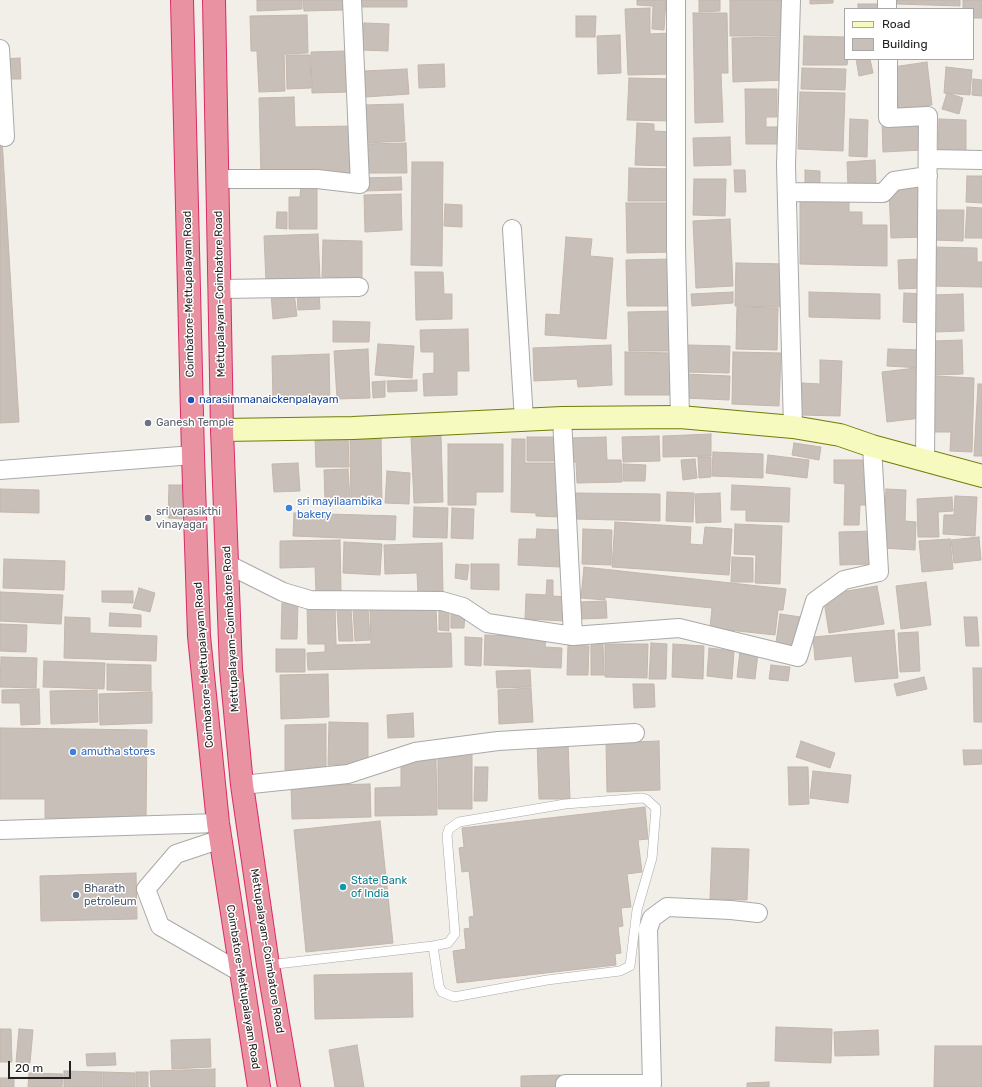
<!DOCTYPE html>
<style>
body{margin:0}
#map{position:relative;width:982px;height:1087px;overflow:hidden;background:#f2efe9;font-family:Rubik,sans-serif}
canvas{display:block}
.legend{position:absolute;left:844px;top:8px;width:130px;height:52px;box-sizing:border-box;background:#fff;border:1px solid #a7a7a7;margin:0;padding:5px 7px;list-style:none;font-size:12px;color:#222}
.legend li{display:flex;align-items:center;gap:8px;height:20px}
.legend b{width:20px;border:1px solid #a7a7a7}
.scale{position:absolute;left:8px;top:1061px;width:63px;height:18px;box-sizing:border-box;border:2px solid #222;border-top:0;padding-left:5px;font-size:12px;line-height:14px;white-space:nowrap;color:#222;-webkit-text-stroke:3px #fff;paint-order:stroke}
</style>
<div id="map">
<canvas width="982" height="1087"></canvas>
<ul class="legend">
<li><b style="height:5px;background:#f7fabf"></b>Road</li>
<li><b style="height:11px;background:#c7bfb8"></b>Building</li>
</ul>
<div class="scale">20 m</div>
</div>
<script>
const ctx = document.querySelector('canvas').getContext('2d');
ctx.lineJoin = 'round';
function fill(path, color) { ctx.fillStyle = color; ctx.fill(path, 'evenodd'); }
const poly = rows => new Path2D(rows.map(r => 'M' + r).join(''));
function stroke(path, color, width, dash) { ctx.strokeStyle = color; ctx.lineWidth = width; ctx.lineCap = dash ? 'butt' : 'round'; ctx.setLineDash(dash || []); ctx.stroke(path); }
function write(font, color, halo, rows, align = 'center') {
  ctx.font = font + ' Rubik,sans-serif'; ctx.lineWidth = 3; ctx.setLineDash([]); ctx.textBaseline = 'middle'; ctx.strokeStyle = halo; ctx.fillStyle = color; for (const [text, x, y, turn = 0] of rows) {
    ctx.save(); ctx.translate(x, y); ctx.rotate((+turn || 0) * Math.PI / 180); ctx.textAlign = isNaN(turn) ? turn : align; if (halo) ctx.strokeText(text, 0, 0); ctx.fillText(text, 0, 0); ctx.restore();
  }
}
const building = poly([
 [257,0,302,0,302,9,257,11,257,0],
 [303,0,345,0,345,10,304,11,303,0],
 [359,0,407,0,407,7,359,7,359,0],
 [637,0,666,0,664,30,652,29,653,6,637,5,637,0],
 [699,0,720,0,720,11,699,12,699,0],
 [730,0,783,0,783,36,730,36,730,0],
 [810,0,833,0,833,3,810,4,810,0],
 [897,0,960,0,960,6,897,4,897,0],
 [963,0,982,0,982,18,973,18,973,9,963,9,963,0],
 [858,4,887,4,887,9,858,9,858,4],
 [650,8,650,34,670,33,671,74,628,75,625,9,650,8],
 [693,13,727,13,728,73,721,73,723,122,695,123,693,13],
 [307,15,308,53,284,54,285,91,259,92,257,51,251,51,250,16,307,15],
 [576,16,596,16,595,37,576,37,576,16],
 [364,23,389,24,388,51,362,50,364,23],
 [620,35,621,73,598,74,597,36,620,35],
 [804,36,845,37,845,59,848,59,847,65,803,65,804,36],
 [784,37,786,80,733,82,732,38,784,37],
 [347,51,349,92,312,93,311,52,347,51],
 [286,55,310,55,311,88,287,89,286,55],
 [20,58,21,79,3,79,2,59,20,58],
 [856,59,870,59,873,73,859,76,856,59],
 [927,62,932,105,899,109,893,67,927,62],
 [444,64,445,87,419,88,418,65,444,64],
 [946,67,972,70,970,95,944,93,946,67],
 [802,68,846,69,845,90,801,89,802,68],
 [407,69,409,94,366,97,364,71,407,69],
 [629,78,673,79,672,121,627,120,629,78],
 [973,79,982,80,982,96,972,95,973,79],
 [745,89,777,89,777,117,766,117,766,127,783,127,783,144,746,144,745,89],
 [800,92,845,93,843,151,798,149,800,92],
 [947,93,963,98,959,114,942,109,947,93],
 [294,97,295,127,353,126,355,173,261,176,259,98,294,97],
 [403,104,405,141,365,143,364,105,403,104],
 [0,105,19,422,0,423,0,105],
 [850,119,868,120,867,157,849,156,850,119],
 [939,119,966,120,966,155,938,155,939,119],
 [922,121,923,150,883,152,882,122,922,121],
 [637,123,654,124,654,131,674,132,673,166,635,165,637,123],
 [730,137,731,165,694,166,693,138,730,137],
 [406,143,407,173,365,173,365,144,406,143],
 [875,160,876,185,848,187,847,162,875,160],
 [412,162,443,162,442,266,411,265,412,162],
 [629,168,673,169,673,201,628,201,629,168],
 [734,170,745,170,746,192,735,192,734,170],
 [805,170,820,171,820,189,805,189,805,170],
 [967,176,982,176,982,203,966,202,967,176],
 [401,177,402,190,364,191,363,178,401,177],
 [694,179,726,179,725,216,693,215,694,179],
 [301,183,317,183,317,229,289,229,289,197,300,197,301,183],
 [924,188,925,237,891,238,889,189,924,188],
 [401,194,402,230,365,232,364,195,401,194],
 [800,195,849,195,849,212,862,212,862,225,887,225,887,266,800,264,800,195],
 [626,203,673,203,674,252,627,253,626,203],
 [445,204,462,205,462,227,444,226,445,204],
 [967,207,982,208,982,238,965,238,967,207],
 [934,210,964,210,963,241,933,240,934,210],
 [277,212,287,212,287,229,276,228,277,212],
 [730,219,733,286,696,288,693,221,730,219],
 [318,234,320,280,266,282,264,236,318,234],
 [566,237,592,239,590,256,613,258,606,339,545,335,546,314,560,315,566,237],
 [323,240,362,241,362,278,322,277,323,240],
 [932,247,977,248,977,262,982,262,982,287,931,286,932,247],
 [671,259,672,306,627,306,626,260,671,259],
 [921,259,922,288,899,289,898,260,921,259],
 [736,263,786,264,785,307,735,306,736,263],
 [415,272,443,272,444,294,452,294,452,319,416,320,415,272],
 [294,292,297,316,273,319,271,294,294,292],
 [319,292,320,309,298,310,297,293,319,292],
 [733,292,733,303,692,306,691,294,733,292],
 [809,292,880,294,880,319,809,317,809,292],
 [904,293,924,294,923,323,903,322,904,293],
 [963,294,964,331,935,332,933,295,963,294],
 [737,307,778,308,777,350,736,349,737,307],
 [673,311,674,351,629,351,628,312,673,311],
 [333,321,370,322,369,342,333,342,333,321],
 [468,329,469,371,457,371,457,395,424,396,423,374,434,373,434,352,421,352,420,330,468,329],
 [962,340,963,374,935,375,934,341,962,340],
 [378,344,414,346,412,378,375,375,378,344],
 [611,345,612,385,578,387,577,379,534,381,533,348,611,345],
 [687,345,730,346,729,373,686,372,687,345],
 [368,349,370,398,337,399,334,351,368,349],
 [888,349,924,350,923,368,887,366,888,349],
 [625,352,671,353,670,395,625,395,625,352],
 [733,352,781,353,779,406,732,404,733,352],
 [329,354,330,401,273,402,272,356,329,354],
 [820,360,842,361,840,416,801,415,802,383,820,384,820,360],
 [916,368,921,418,887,422,882,372,916,368],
 [686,374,730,376,729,400,685,398,686,374],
 [934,376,974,378,972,452,950,451,951,432,931,432,934,376],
 [417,380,417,391,388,392,387,381,417,380],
 [385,381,385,397,373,398,372,382,385,381],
 [978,384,982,384,982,456,974,456,978,384],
 [711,434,711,456,663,457,663,436,711,434],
 [441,435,443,502,414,503,411,436,441,435],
 [659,436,660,461,623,462,622,437,659,436],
 [315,437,348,437,349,467,316,467,315,437],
 [350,437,381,437,382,504,351,504,350,437],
 [527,437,558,437,558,461,527,461,527,437],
 [606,437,607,460,621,460,622,482,577,483,576,462,571,462,570,438,606,437],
 [512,439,525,439,525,463,560,463,559,517,536,516,536,513,511,512,512,439],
 [794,443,821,447,819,460,792,455,794,443],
 [448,444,503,444,503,492,476,492,476,505,448,505,448,444],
 [713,452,763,454,763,478,712,476,713,452],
 [768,455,809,460,807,478,766,473,768,455],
 [698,457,711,457,711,477,699,478,698,457],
 [695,459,697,478,683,480,681,460,695,459],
 [834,460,865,460,864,483,867,483,866,505,860,505,859,525,844,525,845,484,834,483,834,460],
 [298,463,300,491,274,492,272,464,298,463],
 [623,464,646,465,645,481,623,481,623,464],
 [348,469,350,499,325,500,324,470,348,469],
 [387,471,410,473,409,504,385,503,387,471],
 [169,485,182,485,182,519,168,518,169,485],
 [732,485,790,488,789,522,746,521,746,510,731,510,732,485],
 [0,489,39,490,39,513,0,512,0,489],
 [886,489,906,490,905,521,916,522,915,550,883,548,886,489],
 [667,492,694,493,693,522,666,521,667,492],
 [575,493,660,494,660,521,574,519,575,493],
 [720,493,721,522,696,523,695,494,720,493],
 [955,496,977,497,975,536,943,534,944,515,954,515,955,496],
 [952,497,953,511,938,512,939,537,918,537,917,499,952,497],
 [414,507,448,508,447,538,413,537,414,507],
 [452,508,474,509,473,539,451,538,452,508],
 [294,513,396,516,395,540,293,536,294,513],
 [615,522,691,527,690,544,703,545,705,527,732,529,729,575,612,567,615,522],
 [735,524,782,526,780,584,755,583,756,555,734,554,735,524],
 [537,529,561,530,560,567,518,565,519,539,536,539,537,529],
 [583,529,612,530,611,565,582,564,583,529],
 [874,531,874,564,840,565,839,532,874,531],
 [979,537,981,560,954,563,951,540,979,537],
 [950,539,953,569,922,572,919,541,950,539],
 [340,540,341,591,316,592,315,567,280,568,280,541,340,540],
 [344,542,382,544,380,575,343,573,344,542],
 [442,543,443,593,418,594,417,573,385,574,384,545,442,543],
 [732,557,753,558,753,582,731,582,732,557],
 [4,559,65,561,64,590,3,588,4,559],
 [456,564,469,565,467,580,455,578,456,564],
 [471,564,499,564,499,590,471,589,471,564],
 [584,567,786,589,783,610,778,610,775,635,710,628,712,608,605,597,605,600,581,598,584,567],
 [547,580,553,580,553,596,567,597,566,621,525,619,526,594,546,595,547,580],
 [926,582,931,625,901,629,896,586,926,582],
 [877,586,884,624,829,633,823,595,877,586],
 [139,588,155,593,150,612,133,608,139,588],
 [102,591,133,591,133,603,102,602,102,591],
 [0,592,63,595,61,624,0,621,0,592],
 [606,601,607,618,581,619,580,602,606,601],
 [282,603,298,603,297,639,281,639,282,603],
 [335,604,336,645,371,644,370,610,436,608,437,633,451,633,452,667,308,670,307,653,325,652,325,644,308,644,307,605,335,604],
 [368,608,370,640,355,641,353,609,368,608],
 [337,609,351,609,353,641,339,641,337,609],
 [439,611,449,611,449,631,439,630,439,611],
 [451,612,465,613,464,628,451,628,451,612],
 [110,613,141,615,141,627,109,626,110,613],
 [780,614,801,617,797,646,776,643,780,614],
 [65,617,90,618,90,633,157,636,156,661,64,658,65,617],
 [964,617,977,617,979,646,966,646,964,617],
 [0,624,27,625,26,652,0,651,0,624],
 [894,630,898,678,855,682,852,656,815,660,813,637,894,630],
 [918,632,920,671,900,672,898,633,918,632],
 [485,635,546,637,545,647,562,648,561,668,484,665,485,635],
 [465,637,482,638,481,666,465,665,465,637],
 [651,643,667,644,666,679,649,679,651,643],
 [603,644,604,675,591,675,591,645,603,644],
 [605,644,648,644,647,678,605,677,605,644],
 [673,644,704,646,703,679,672,677,673,644],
 [568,645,589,646,588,675,567,675,568,645],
 [709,648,734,651,732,679,707,676,709,648],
 [276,649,305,649,305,672,276,672,276,649],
 [740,651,758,653,755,679,737,677,740,651],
 [1,657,37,658,36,688,0,687,1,657],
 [44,661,105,663,104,689,43,687,44,661],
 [107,664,151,665,151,691,107,690,107,664],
 [771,665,790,667,788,681,769,679,771,665],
 [973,668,982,668,982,722,974,722,973,668],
 [530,670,531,687,497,688,496,671,530,670],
 [328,674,329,717,281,719,280,675,328,674],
 [924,677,927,689,897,696,894,684,924,677],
 [633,684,654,684,655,707,634,708,633,684],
 [531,688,533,722,499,724,498,690,531,688],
 [39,689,40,724,21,725,20,703,2,703,2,690,39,689],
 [97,690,98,722,51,724,50,691,97,690],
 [152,692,152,723,100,725,99,694,152,692],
 [413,713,414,737,388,738,387,715,413,713],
 [329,722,368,723,368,765,328,765,329,722],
 [326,724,326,769,285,770,285,725,326,724],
 [0,728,147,730,146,819,45,818,45,799,0,799,0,728],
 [568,741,570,799,539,799,537,742,568,741],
 [659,741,660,790,607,792,606,743,659,741],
 [801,741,835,753,830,768,796,757,801,741],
 [963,750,982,750,982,764,964,765,963,750],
 [438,753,472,753,472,809,438,809,438,753],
 [436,759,437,815,375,816,375,788,401,787,401,760,436,759],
 [475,767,488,767,487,801,474,801,475,767],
 [788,767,808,767,809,804,789,805,788,767],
 [813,771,851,775,848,803,810,798,813,771],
 [370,784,371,817,292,819,291,786,370,784],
 [645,807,648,839,638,840,642,872,627,874,631,907,621,908,623,926,618,927,621,953,615,954,616,965,457,983,453,951,466,949,464,929,470,928,469,917,474,916,469,871,462,872,459,848,464,847,462,828,645,807],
 [380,821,393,943,306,952,294,830,380,821],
 [712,848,749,849,747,900,710,899,712,848],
 [136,873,137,919,41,921,40,876,136,873],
 [412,973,413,1017,315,1019,314,975,412,973],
 [776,1027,832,1029,831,1063,775,1061,776,1027],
 [0,1029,11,1029,12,1062,0,1062,0,1029],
 [19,1029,33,1030,30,1063,16,1062,19,1029],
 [878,1030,879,1055,835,1056,834,1032,878,1030],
 [210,1039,211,1067,172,1069,171,1040,210,1039],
 [357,1045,364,1087,335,1087,329,1050,357,1045],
 [935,1046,982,1046,982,1087,934,1087,935,1046],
 [115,1053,116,1065,87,1066,86,1054,115,1053],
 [215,1069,215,1087,151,1087,150,1071,215,1069],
 [64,1071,102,1072,102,1087,64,1087,64,1071],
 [103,1072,135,1073,135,1087,103,1087,103,1072],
 [136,1072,148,1072,148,1087,136,1087,136,1072],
 [29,1073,63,1074,62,1087,28,1087,29,1073],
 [560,1075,560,1087,521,1087,521,1076,560,1075],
 [0,1078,14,1078,14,1087,0,1087,0,1078],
 [769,1082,769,1087,747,1087,747,1083,769,1082]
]);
const lane = poly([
 [268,965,433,946,448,943,455,934,447,835,449,829,459,822,565,804,642,798,646,799,656,808,652,858,637,910,630,966,620,971,547,980,454,997,442,992,439,986,433,946]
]);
const street = poly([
 [676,0,676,247,680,417],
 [791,0,786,165,793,427],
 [887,0,887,9],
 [0,49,5,137],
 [888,59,888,118,928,116,925,461],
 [928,159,982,160],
 [218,179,317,179,360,184,352,0],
 [787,192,883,193,894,181,928,176],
 [512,229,524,420],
 [220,289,359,287],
 [562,418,573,636],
 [0,470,193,455],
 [227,564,283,592,310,600,442,601,463,607,487,623,573,636,679,628,798,657,815,601,844,580,879,572,872,446],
 [242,785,348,774,415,752,498,741,635,733],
 [0,830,218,823],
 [221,839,176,854,146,889,160,926,240,972],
 [565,1087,565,1084,652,1084,648,929,652,918,667,907,731,910,758,913]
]);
const secondary = poly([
 [222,430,353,428,562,418,680,417,793,427,840,435,872,446,982,476]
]);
const highway = poly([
 [182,0,193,455,199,636,218,823,259,1087],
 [214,0,222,430,231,669,242,785,268,965,289,1087]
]);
const markers = [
 [191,400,4,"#1a4fb4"],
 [148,423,4,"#6b7280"],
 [289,508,4,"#3f7fe0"],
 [148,518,4,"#6b7280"],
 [73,752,4,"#3f7fe0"],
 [343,887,4,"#0f9aa8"],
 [76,895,4,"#5c6f8a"]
];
const streetNames = [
 ["Coimbatore-Mettupalayam Road",189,294,-91],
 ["Mettupalayam-Coimbatore Road",220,294,-91],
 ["Mettupalayam-Coimbatore Road",231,629,-93],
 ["Coimbatore-Mettupalayam Road",204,665,-94],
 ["Mettupalayam-Coimbatore Road",267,951,81],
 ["Coimbatore-Mettupalayam Road",243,987,81]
];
const transitNames = [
 ["narasimmanaickenpalayam",199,400]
];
const worshipNames = [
 ["Ganesh Temple",156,423],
 ["sri varasikthi",156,512],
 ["vinayagar",156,525]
];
const shopNames = [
 ["sri mayilaambika",297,502],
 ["bakery",297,515],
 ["amutha stores",81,752]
];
const cultureNames = [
 ["State Bank",351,881],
 ["of India",351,894]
];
const serviceNames = [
 ["Bharath",84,889],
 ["petroleum",84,902]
];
fill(building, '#c7bfb8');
stroke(building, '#c4b6ab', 1);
stroke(lane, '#a9a9a9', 10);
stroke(street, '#a9a9a9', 20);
stroke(secondary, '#707d05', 24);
stroke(highway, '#dc2a67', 24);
stroke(lane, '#fff', 9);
stroke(street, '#fff', 18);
stroke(secondary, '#f7fabf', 22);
stroke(highway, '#e892a2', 22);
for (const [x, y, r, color] of markers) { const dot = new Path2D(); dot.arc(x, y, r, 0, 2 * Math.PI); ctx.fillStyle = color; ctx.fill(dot); stroke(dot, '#fff', 1.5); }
write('11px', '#222', '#fff', streetNames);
write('11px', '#164399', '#fff', transitNames, 'left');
write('11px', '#5b616d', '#fff', worshipNames, 'left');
write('11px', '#366cbe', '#fff', shopNames, 'left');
write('11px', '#0d838f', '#fff', cultureNames, 'left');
write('11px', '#4e5e75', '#fff', serviceNames, 'left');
</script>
